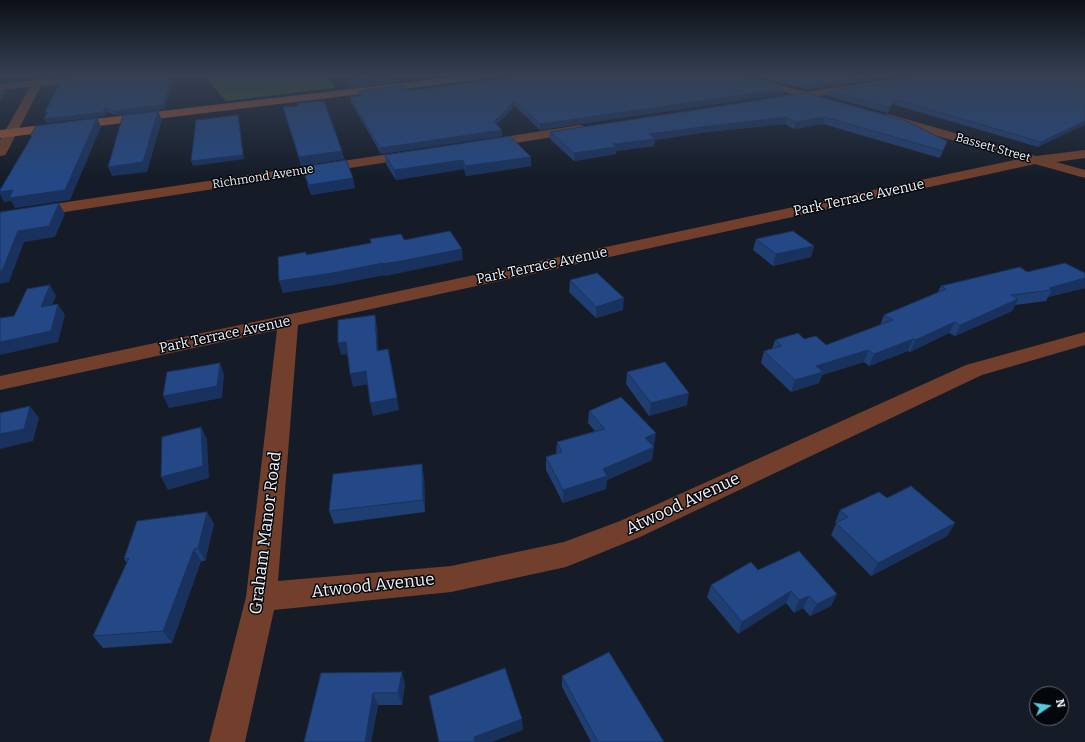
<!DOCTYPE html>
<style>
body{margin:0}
#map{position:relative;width:1085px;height:742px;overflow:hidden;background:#151c28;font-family:Bitter,serif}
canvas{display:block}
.north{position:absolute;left:1029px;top:686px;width:40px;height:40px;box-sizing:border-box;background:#04070b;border:1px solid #62656b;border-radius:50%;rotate:77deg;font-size:11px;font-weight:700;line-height:16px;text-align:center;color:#eef3fc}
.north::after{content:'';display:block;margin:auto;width:14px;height:18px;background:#53cadc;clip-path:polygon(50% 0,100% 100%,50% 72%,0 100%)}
</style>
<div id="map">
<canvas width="1085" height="742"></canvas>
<div class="north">N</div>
</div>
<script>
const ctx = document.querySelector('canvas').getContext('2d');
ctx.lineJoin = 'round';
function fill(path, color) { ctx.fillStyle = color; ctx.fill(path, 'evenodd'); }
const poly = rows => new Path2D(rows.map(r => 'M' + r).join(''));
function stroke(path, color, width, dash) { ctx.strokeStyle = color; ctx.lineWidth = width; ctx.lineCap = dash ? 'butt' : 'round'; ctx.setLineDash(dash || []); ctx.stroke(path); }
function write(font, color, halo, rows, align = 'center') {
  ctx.font = font + ' Bitter,serif'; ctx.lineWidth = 3; ctx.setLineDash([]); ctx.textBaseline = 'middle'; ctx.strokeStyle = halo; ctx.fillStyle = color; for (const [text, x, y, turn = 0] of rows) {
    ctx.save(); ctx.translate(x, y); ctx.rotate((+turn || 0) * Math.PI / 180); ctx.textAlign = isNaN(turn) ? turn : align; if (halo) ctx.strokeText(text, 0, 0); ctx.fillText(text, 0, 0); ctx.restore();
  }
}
const forest = poly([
 [203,76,328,76,335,88,226,101,207,79]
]);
const street = poly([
 [36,76,46,76,44,79,82,76,115,76,110,79,41,86,7,152,5,155,0,156,0,140,30,87,0,90,0,84,33,80,36,76],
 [734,76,749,76,806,92,911,76,934,76,929,79,780,102,774,99,776,97,792,94,735,78,734,76],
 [888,114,1036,156,1085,150,1085,158,1056,162,1085,170,1085,178,1035,164,298,325,278,581,451,566,564,542,620,521,966,365,1085,332,1085,345,982,375,640,537,566,567,451,592,274,610,245,742,209,742,246,597,277,330,0,390,0,376,1019,159,884,121,882,118,884,115,888,114],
 [580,125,584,126,586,129,584,132,484,148,479,147,478,144,479,141,484,140,580,125],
 [416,150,421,151,423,154,421,157,0,222,0,212,416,150]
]);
const secondary = poly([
 [461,76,489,76,484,79,0,138,0,130,461,76]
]);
const wall = poly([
 [344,76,395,76,396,82,353,87],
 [754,76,903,76,806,89],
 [1085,76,1038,147,892,104,888,113,828,96,829,91],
 [60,83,165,109,116,115,107,112,105,116,47,123,44,119,46,115,45,112],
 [784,89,783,94,540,130,515,106,496,125,502,136,381,154,351,102,350,97,360,96,359,91],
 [806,93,947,141,940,158,823,124,794,129,785,124,708,132,655,140,654,146,616,151,616,154,574,161,550,139,550,132],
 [298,106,342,151,344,159,301,166,283,107],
 [385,155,531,157,531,166,466,176,464,169,396,180,386,164],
 [302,167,353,178,355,188,311,195,305,177],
 [756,239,814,246,811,257,773,266,753,250],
 [1027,272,1085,288,1048,297,1046,301,1015,305,1012,311,955,336,949,333,910,352,908,351,869,366,864,362,822,375,819,383,791,392,761,363,764,351,772,349,775,340,804,339,826,345,880,325,884,315,937,293,941,286],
 [570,280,623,310,596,318,569,292],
 [627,372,687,405,649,416,626,384],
 [589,411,654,446,653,446,652,460,607,480,606,489,563,503,546,470,546,457,556,454,557,442,595,431,588,423],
 [424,477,425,512,334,524,329,511],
 [887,498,955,523,947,536,871,576,831,535,836,524,835,523,840,510],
 [207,512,214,524,205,561,201,561,172,643,103,648,93,636,127,563,124,559],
 [758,570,831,606,810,616,803,608,794,613,786,603,738,634,707,597,711,585],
 [321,673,405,684,402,705,378,705,371,742,304,742],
 [562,676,664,742,591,742,562,687]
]);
const shadedWall = poly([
 [172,76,174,76,165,109,116,115,114,111],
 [382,76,395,76,396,82,353,87,352,79],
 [871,76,903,76,806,89,807,85],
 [4,89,6,93,0,103,0,95],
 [784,89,783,94,540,130,540,124],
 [515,101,515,106,494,127,494,122],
 [105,108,107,112,105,116,47,123,44,119],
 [158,111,162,120,147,172,112,176,108,167],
 [238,115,239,120,244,159,193,166,191,161],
 [787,117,785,124,708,132,655,140,654,146,616,151,616,154,574,161,574,153,613,144,649,134,709,126],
 [825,117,823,124,794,129,795,122],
 [97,118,101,127,70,200,15,208,11,201,4,202,0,194,0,192,13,190],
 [1085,121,1085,125,1038,147,1041,142],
 [502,130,502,136,381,154,380,148],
 [342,151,344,159,301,166,299,157],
 [531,157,531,166,466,176,465,166],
 [463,160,464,169,396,180,394,170],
 [353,178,355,188,311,195,309,185],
 [59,203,65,214,55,237,24,242,9,282,0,284,0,271,18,231],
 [814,246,811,257,773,266,776,254],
 [462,249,463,260,385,276,383,264],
 [383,263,385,275,334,285,283,293,279,281],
 [1085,278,1085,288,1048,297,1052,290,1049,288],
 [50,285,56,296,47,318,41,307],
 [624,298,623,310,596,318,596,307],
 [1018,299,1012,311,955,336,960,325],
 [58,304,65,315,58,342,0,355,0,342],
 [375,315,377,327,379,363,377,351],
 [955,322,949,333,910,352,915,340],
 [913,339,908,351,869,366,874,354],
 [346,342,349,354,341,355,338,343],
 [868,350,864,362,822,375,819,383,791,392,795,380,816,366],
 [391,361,399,410,373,416,370,403],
 [220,363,224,375,222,398,169,408,163,396],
 [366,371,369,384,353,387,350,374],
 [689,393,687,405,649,416,651,403],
 [30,406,39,418,33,441,0,449,0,434],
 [201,427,207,439,209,478,168,490,161,477],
 [656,433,654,446,643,451,645,438],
 [654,447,652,460,607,480,606,489,563,503,563,490,603,469],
 [422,464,424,477,425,512,423,500],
 [207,512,214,524,205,561,198,548],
 [955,523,947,536,871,576,878,563],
 [194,549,201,561,172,643,163,631],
 [791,591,786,603,738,634,742,622],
 [837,594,831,606,810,616,817,604],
 [809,596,803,608,794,613,799,600],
 [402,672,405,684,402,705,398,693],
 [373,693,378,705,371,742,365,742],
 [522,719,523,730,492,742,475,742,474,737]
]);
const building = poly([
 [133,76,172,76,163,105,114,111,105,108,103,112,44,119,48,112,45,112,60,83,133,76],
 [349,76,382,76,352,79,349,76],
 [523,76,739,76,784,89,540,124,515,101,494,122,502,130,380,148,350,97,363,96,359,91,403,85,408,91,523,76],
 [773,76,871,76,807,85,773,76],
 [931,76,1085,76,1085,121,1041,142,894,99,890,108,829,91,931,76],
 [4,89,0,95,0,90,4,89],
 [806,93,904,120,947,141,943,151,825,117,795,122,787,117,709,126,649,134,655,139,613,144,616,147,574,153,550,132,806,93],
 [324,101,342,151,299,157,283,107,298,106,298,103,324,101],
 [158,111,143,162,108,167,123,115,158,111],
 [238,115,243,155,191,161,196,120,238,115],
 [97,118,65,190,9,198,13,190,0,192,0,190,32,136,30,136,36,126,97,118],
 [510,136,531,157,465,166,463,160,394,170,385,155,510,136],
 [346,160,353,178,309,185,302,167,346,160],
 [59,203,49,226,18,231,2,271,0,271,0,214,1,212,59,203],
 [450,231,462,249,401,261,383,264,383,263,332,273,279,281,278,257,306,252,306,255,371,243,370,239,401,234,404,240,450,231],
 [793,231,814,246,776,254,756,239,793,231],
 [1065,263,1085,273,1085,278,1049,288,1052,290,1011,295,1018,299,960,325,955,322,915,340,913,339,874,354,868,350,816,366,823,372,795,380,764,351,782,346,775,340,798,333,804,339,816,336,826,345,893,320,884,315,946,289,941,286,1020,267,1027,272,1065,263],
 [597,273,624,298,596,307,570,280,597,273],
 [50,285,41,307,58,304,51,331,0,342,0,318,14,316,27,289,50,285],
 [375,315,377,351,388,349,397,398,370,403,366,371,350,374,346,342,338,343,338,320,375,315],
 [665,362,689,393,651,403,627,372,665,362],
 [220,363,217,386,163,396,167,372,220,363],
 [621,397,656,433,645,438,654,447,603,469,607,476,563,490,546,457,562,452,557,442,605,429,589,411,621,397],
 [30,406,24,429,0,434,0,413,30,406],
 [201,427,203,466,161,477,162,437,201,427],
 [422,464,423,500,329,511,333,474,422,464],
 [911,486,955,523,878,563,836,523,848,517,840,510,879,492,887,498,911,486],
 [207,512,198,548,194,549,163,631,93,636,129,558,124,559,137,521,207,512],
 [799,551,837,594,817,604,809,596,799,600,791,591,742,622,711,585,751,562,758,570,799,551],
 [609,652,664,742,598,742,562,676,609,652],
 [505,668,522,719,474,737,475,742,439,742,429,696,505,668],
 [402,672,398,693,373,693,365,742,304,742,321,673,402,672]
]);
const farStreetnames = [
 ["Bassett Street",993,148,16],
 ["Richmond Avenue",263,177,-9]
];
const streetNames = [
 ["Park Terrace Avenue",859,198,-12],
 ["Park Terrace Avenue",542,266,-12],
 ["Park Terrace Avenue",225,335,-12]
];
const nearStreetnames = [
 ["Atwood Avenue",683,504,-25],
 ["Graham Manor Road",266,533,-83],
 ["Atwood Avenue",373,586,-6]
];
fill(forest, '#42571a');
fill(street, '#713f2b');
fill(secondary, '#a0502f');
fill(wall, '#1f3e72');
fill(shadedWall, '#19325d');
fill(building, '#244885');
stroke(building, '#19325d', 1);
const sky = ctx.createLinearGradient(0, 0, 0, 180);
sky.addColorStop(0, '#0c0f16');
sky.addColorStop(0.42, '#354053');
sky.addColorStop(1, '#35405300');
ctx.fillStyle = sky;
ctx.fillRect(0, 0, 1085, 180);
write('12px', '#eef3fc', '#04070b', farStreetnames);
write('14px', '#eef3fc', '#04070b', streetNames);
write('17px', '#eef3fc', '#04070b', nearStreetnames);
</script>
